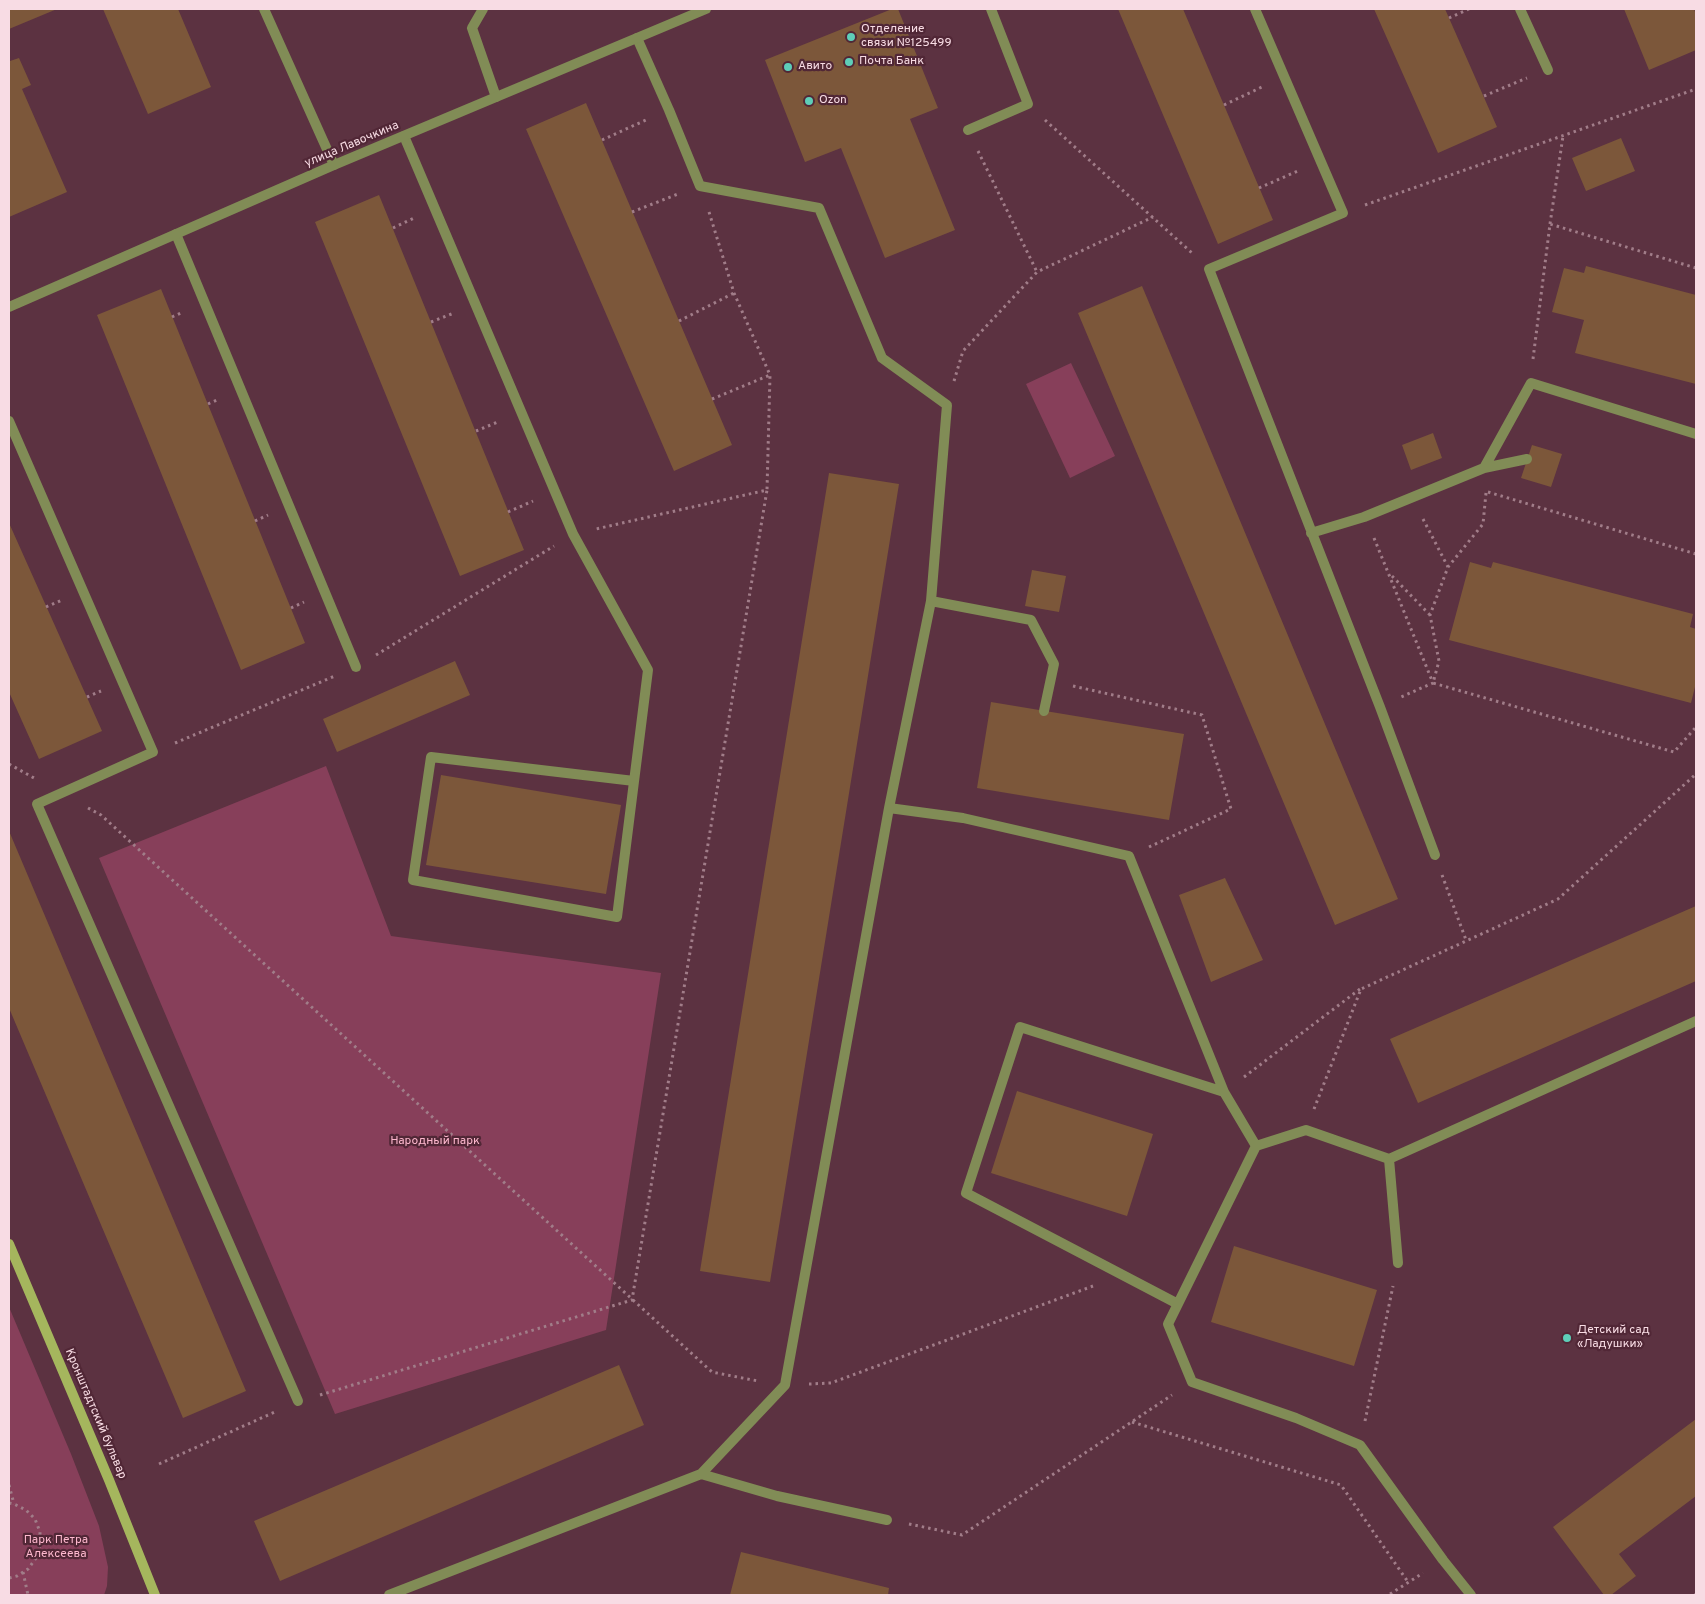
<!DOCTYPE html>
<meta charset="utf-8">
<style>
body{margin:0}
#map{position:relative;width:1705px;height:1604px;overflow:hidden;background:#5c3241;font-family:Overpass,sans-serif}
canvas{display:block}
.frame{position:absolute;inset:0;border:10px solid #f8dce4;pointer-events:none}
</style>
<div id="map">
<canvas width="1705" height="1604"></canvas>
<div class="frame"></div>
</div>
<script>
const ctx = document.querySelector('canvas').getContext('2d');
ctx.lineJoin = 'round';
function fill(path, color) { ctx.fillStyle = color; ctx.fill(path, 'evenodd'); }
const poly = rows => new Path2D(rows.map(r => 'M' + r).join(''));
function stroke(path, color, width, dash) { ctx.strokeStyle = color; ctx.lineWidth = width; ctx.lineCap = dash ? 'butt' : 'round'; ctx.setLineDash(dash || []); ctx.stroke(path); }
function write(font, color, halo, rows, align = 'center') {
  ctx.font = font + ' Overpass,sans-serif'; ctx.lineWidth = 4.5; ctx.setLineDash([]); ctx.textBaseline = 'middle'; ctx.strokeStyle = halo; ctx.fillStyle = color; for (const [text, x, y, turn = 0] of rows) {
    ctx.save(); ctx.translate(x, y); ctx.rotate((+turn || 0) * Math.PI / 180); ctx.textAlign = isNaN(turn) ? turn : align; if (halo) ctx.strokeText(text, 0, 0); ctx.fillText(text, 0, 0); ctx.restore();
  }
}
const green = poly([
 [1071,363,1115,456,1070,478,1026,384],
 [326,766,391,936,661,973,606,1330,335,1414,99,858],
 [9,1307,71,1454,99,1526,108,1567,107,1586,104,1595,9,1595]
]);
const building = poly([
 [9,9,57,9,9,29],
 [103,9,178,9,211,87,148,114],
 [892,9,898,9,938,108,910,119,955,230,885,258,841,148,805,162,765,60],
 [1118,9,1183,9,1273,220,1218,244],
 [1374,9,1445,9,1497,127,1438,153],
 [1624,9,1694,9,1696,15,1696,50,1649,70],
 [9,58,10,61,19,58,31,85,22,89,67,192,9,217],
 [586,103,732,445,674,471,526,129],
 [1621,138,1635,171,1586,191,1572,158],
 [379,195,524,550,460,576,315,222],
 [1586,266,1696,295,1696,384,1575,353,1584,320,1552,312,1564,268,1584,273],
 [1142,286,1398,899,1335,925,1078,313],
 [161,289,305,643,241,670,97,315],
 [1433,433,1442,458,1411,470,1402,445],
 [1532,445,1562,454,1551,487,1521,478],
 [829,473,899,484,770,1282,700,1271],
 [9,523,102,731,39,759,9,692],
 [1470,562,1491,568,1493,562,1693,614,1690,627,1696,629,1696,683,1691,703,1449,640],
 [1032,570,1066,576,1059,612,1025,606],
 [455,661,470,695,337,752,323,719],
 [991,702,1184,734,1169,820,977,788],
 [441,775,621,805,606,894,426,865],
 [9,831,246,1391,183,1418,9,1008],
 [1225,878,1263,960,1211,982,1179,895],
 [1696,906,1696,981,1418,1103,1390,1039],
 [1017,1091,1153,1134,1127,1216,991,1173],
 [1234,1246,1377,1290,1354,1366,1211,1322],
 [619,1365,644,1425,280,1581,254,1521],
 [1696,1419,1696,1496,1619,1554,1636,1576,1611,1595,1604,1595,1553,1527],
 [741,1552,889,1588,888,1595,730,1595]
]);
const path = poly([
 [1449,18,1469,9],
 [1484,96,1527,78],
 [1224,105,1264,86],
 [1045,120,1192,253],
 [602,140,648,119],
 [978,151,1037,272],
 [1259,188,1300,170],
 [1365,205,1696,89],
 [632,212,678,194],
 [709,212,734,293,770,375,767,490],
 [1550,224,1563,136],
 [393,228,414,218],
 [172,317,183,312],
 [679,321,734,293],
 [431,322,454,313],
 [1533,359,1550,224,1696,268],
 [954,381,963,351,1037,272,1153,217],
 [712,399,770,375],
 [208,404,219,399],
 [476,431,500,421],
 [1488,492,1696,554],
 [1486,493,1483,524,1448,567,1430,615,1439,661,1433,683,1674,752,1696,727],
 [508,512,533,501],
 [1423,519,1448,567],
 [255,521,268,515],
 [1374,538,1433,683,1401,697],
 [1392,576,1430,615],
 [46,607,62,600],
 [291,608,304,602],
 [376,655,554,546],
 [1073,686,1202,715,1231,809,1149,847],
 [87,697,101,691],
 [175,743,335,676],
 [9,764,34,778],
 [88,808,101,815,712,1372,758,1381],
 [1442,875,1466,940],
 [1244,1077,1360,989],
 [1314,1109,1361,989,1558,899,1696,774],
 [809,1384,831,1383,1093,1286],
 [320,1395,632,1300,767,490,596,529],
 [1365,1421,1393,1286],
 [1132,1422,1341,1485,1408,1582],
 [159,1464,277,1411],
 [9,1485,14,1504],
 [9,1503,14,1504,26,1510,35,1519,40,1532,40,1545,36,1558,28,1569,17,1576,9,1578],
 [909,1524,962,1535,1172,1395],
 [23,1572,28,1595],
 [1390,1594,1423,1573],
 [1695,1595,1696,1594]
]);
const service = poly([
 [264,9,334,165],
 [483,9,472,28,496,97],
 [1255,9,1343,213,1209,269,1380,707,1435,855],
 [1520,9,1548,70],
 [637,38,669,110,700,186,819,208,882,358,947,405,931,601,889,808,785,1385,701,1474],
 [968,130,1028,104,991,9],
 [404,136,573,534,648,670,617,917,413,880,431,757,634,781],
 [176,234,356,667],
 [9,421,153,752,37,804,298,1401],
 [1484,468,1527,459],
 [1311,533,1364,517,1484,468,1531,383,1696,434],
 [931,601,1031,620,1054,664,1044,711],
 [889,808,963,818,1129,856,1224,1092],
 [1389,1159,1398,1263],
 [1178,1304,966,1193,1020,1027,1224,1092,1256,1146],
 [389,1595,701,1474,777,1496,887,1520],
 [1471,1595,1443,1560,1360,1445,1296,1418,1192,1382,1168,1324,1256,1146,1306,1130,1389,1159,1696,1021]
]);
const minor = poly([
 [9,307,334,165,706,9]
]);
const secondary = poly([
 [9,1244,109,1480,155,1595]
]);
const markers = [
 [851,37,5,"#5eceb8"],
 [849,62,5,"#5eceb8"],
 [788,67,5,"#5eceb8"],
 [809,101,5,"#5eceb8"],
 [1567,1338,5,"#5eceb8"]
];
const poiNames = [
 ["Отделение",861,30],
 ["связи №125499",861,44],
 ["Почта Банк",859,62],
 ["Авито",798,67],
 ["Ozon",819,101],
 ["Детский сад",1577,1331],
 ["«Ладушки»",1577,1345]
];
const streetNames = [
 ["улица Лавочкина",352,145,-23],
 ["Кронштадтский бульвар",95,1414,67]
];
const parkNames = [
 ["Народный парк",435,1142],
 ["Парк Петра",56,1541],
 ["Алексеева",56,1555]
];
fill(green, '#873f5a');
fill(building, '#7c573a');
stroke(path, '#a17d89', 3, [2.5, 4]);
stroke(service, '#818c56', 10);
stroke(minor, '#818c56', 10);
stroke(secondary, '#a5b65d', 10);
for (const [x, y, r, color] of markers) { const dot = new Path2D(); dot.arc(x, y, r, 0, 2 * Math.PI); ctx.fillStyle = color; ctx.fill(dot); stroke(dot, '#512736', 2); }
write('12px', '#f8dce4', '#512736', poiNames, 'left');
write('12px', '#f8dce4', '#512736', streetNames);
write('12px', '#feb8ce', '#512736', parkNames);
</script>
